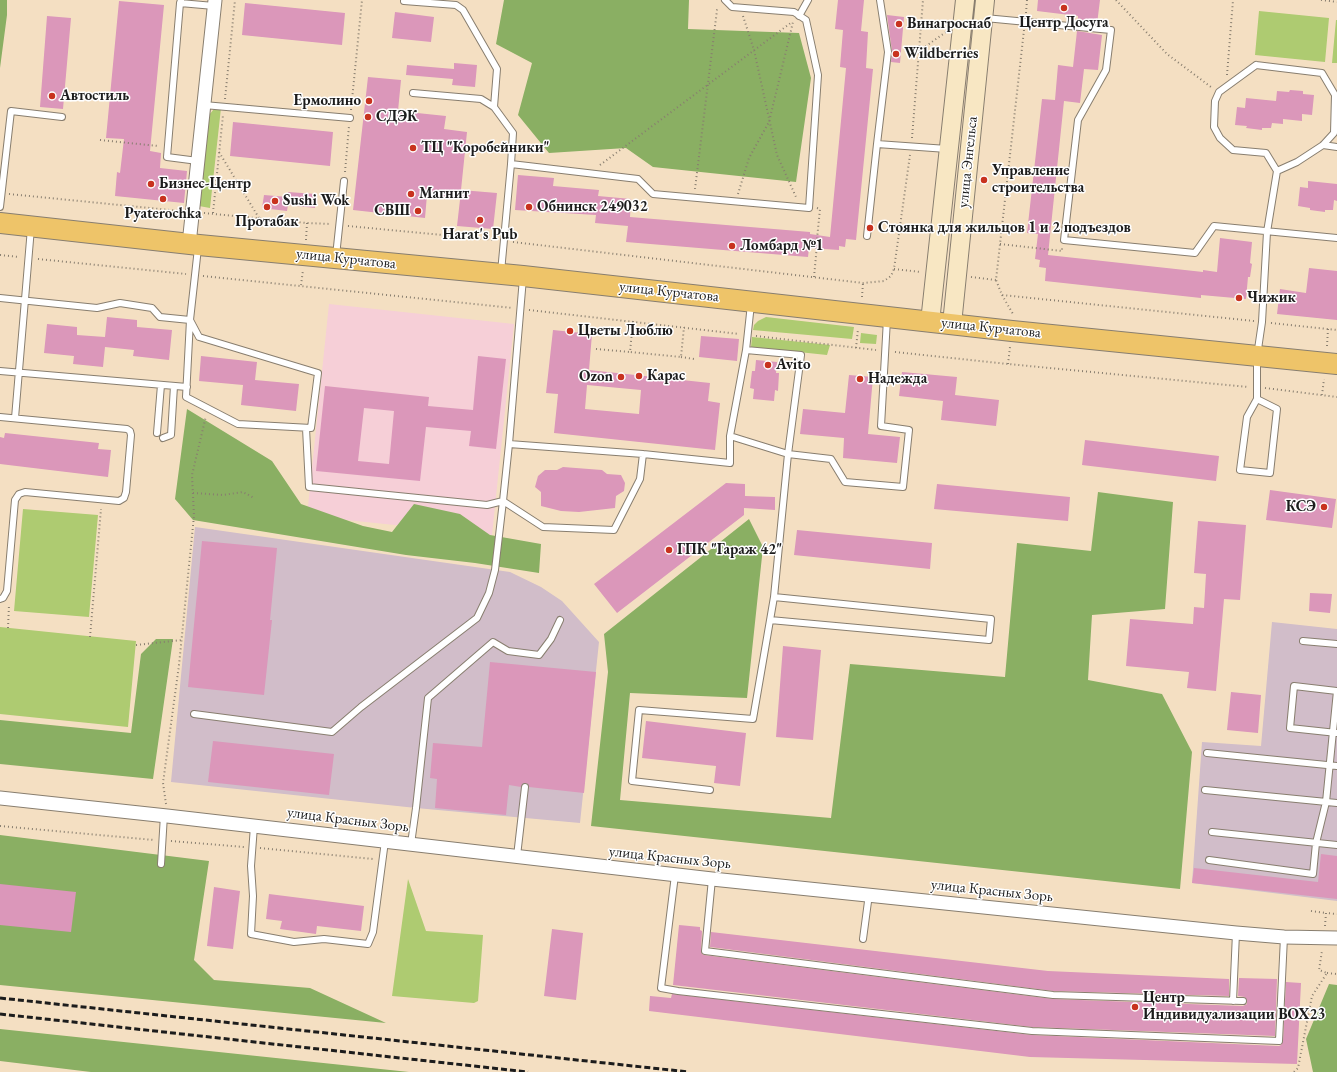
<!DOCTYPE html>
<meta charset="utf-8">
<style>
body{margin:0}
canvas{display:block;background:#f4dfc2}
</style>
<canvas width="1337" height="1072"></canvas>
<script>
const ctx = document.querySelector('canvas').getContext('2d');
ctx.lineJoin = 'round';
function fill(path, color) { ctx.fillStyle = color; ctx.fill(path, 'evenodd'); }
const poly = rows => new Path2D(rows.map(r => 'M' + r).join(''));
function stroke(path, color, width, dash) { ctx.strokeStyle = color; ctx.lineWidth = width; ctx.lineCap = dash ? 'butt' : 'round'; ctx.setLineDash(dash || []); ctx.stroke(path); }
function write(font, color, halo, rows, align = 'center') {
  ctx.font = font + ' "EB Garamond",serif'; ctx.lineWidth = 3; ctx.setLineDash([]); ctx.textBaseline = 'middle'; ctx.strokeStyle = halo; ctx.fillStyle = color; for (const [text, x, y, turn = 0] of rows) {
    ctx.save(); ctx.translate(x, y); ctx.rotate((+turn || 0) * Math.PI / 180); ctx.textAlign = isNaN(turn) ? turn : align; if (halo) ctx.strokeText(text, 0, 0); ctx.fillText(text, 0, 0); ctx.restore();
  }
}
const built = poly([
 [329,304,514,324,492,535,307,516]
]);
const industrial = poly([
 [195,527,510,572,541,587,562,601,599,642,580,823,416,808,171,782],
 [1272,622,1337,629,1337,901,1192,883,1202,742,1261,746]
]);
const green = poly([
 [1259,11,1329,18,1325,62,1255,55],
 [1336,20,1337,20,1337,63,1332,63],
 [221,108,210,208,199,206,209,115,214,109],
 [766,317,854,327,852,339,753,330,754,325,758,321],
 [861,333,877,335,876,344,860,343],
 [752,337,830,345,827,355,751,347],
 [23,509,98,515,89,617,14,611],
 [0,627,136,641,128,727,0,714],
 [408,879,426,931,483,935,478,1001,474,1003,392,996]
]);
const forest = poly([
 [0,0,7,0,7,15,0,68],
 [504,0,689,0,688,29,799,33,811,78,796,182,653,167,626,148,549,153,518,115,532,63,496,44],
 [187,409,272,461,301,504,363,526,392,532,414,504,460,514,490,535,541,544,539,573,475,563,406,555,193,520,175,499],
 [1098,492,1173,502,1165,609,1092,615,1088,680,1162,694,1192,752,1180,889,591,826,608,672,604,634,749,519,763,547,747,698,630,693,620,800,831,818,850,664,1005,677,1017,543,1091,551],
 [156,639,173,639,153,779,0,764,0,720,131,733,141,654],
 [0,835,209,861,194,960,214,980,310,988,386,1023,0,985],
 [1329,984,1337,985,1337,1072,1313,1072,1306,1039],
 [0,1029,409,1072,91,1072,0,1061]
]);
const building = poly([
 [838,0,864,0,861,31,868,32,866,68,873,69,856,240,846,239,845,247,839,246,839,250,809,248,808,257,626,242,628,226,595,223,596,215,515,210,518,175,554,178,553,186,599,190,598,196,631,199,630,217,810,232,810,234,830,237,846,68,840,67,843,30,835,29],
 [1038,0,1100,0,1097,24,1078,22,1078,16,1037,11],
 [119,1,164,5,150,151,161,153,160,168,187,171,184,203,115,196,117,172,120,173,124,139,106,138],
 [245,3,345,13,342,45,242,35],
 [395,12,434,17,431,42,392,38],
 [887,15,904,17,900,63,891,62,892,51],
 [47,16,71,18,63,109,40,107],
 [1077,31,1102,35,1098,70,1084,69,1080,103,1064,101,1048,255,1203,272,1203,270,1217,272,1220,238,1252,242,1250,263,1252,264,1250,277,1248,277,1246,299,1201,295,1201,298,1045,281,1046,268,1039,267,1040,260,1035,259,1038,234,1027,233,1042,99,1055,100,1058,65,1073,67],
 [454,63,477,65,475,87,452,85,453,79,406,75,407,65,454,69],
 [368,77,401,80,398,111,446,116,444,129,467,132,461,190,497,193,493,229,457,226,461,191,460,198,427,195,425,218,353,210],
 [1290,90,1303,91,1303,94,1314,95,1312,115,1302,114,1302,121,1283,119,1283,124,1272,123,1271,128,1262,128,1262,130,1246,128,1247,126,1235,125,1237,107,1245,108,1246,98,1276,101,1277,91,1289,92],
 [233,122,333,132,330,166,230,156],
 [1308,181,1337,184,1337,201,1334,200,1333,210,1325,210,1325,212,1310,210,1310,208,1298,206,1300,187,1308,188],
 [288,192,316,194,315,208,288,205,287,211,262,208,264,195,288,197],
 [1309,268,1337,271,1337,320,1277,314,1280,289,1306,293],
 [107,317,137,320,137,327,172,330,169,360,133,356,134,350,105,347,103,367,73,364,74,356,44,353,47,324,77,327,77,335,105,337],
 [553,330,592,334,589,370,710,383,708,401,720,403,715,450,554,433,558,394,546,393],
 [587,385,641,390,639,414,585,409],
 [701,336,739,339,737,361,699,357],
 [201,356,257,362,255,380,299,384,296,411,241,405,243,385,199,381],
 [478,356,506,359,496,449,469,446,471,431,426,427,420,481,316,471,325,386,429,397,428,406,473,410],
 [364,408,394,411,389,464,358,461],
 [756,360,777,362,776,373,779,373,778,391,775,390,774,401,753,399,754,389,750,388,752,371,755,371],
 [902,372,957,377,955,395,999,400,996,426,941,420,943,401,899,396],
 [849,375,873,377,868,434,900,437,897,463,843,458,844,438,800,434,803,409,845,413],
 [5,433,99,443,98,449,111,450,108,477,0,464,0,437,4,438],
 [1085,440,1219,456,1216,481,1082,465],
 [563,467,602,470,607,474,621,475,625,483,624,491,616,496,615,508,579,512,561,511,541,506,541,492,535,487,538,476,545,470,557,470],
 [726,483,745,484,745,496,775,497,775,510,744,508,744,515,617,613,594,584],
 [937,484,1070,497,1068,521,934,509],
 [1270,490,1336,499,1332,528,1266,520],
 [1198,521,1246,525,1240,600,1224,599,1216,691,1187,688,1189,672,1126,666,1130,619,1193,624,1194,607,1204,608,1206,574,1194,573],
 [797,530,932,543,930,569,794,555],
 [202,541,277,548,270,620,272,620,264,695,188,687],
 [1310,593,1332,594,1330,613,1309,611],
 [783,646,821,650,813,740,776,737],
 [490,662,596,672,584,793,529,787,528,784,525,783,522,784,521,787,509,785,506,815,435,808,437,779,430,778,433,743,482,747],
 [1231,692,1261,695,1258,733,1227,730],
 [646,721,746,733,740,786,714,783,716,766,642,758],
 [213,741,334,754,329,795,208,782],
 [1321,854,1337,856,1337,899,1192,883,1194,868,1318,882],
 [0,884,76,892,71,932,0,925],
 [214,887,240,891,233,949,207,946],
 [269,894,364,906,361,931,317,926,316,934,280,929,282,921,266,919],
 [679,925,700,927,700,930,702,931,701,951,702,954,704,955,1053,999,1243,1006,1247,1004,1247,1001,1245,997,1238,996,1239,978,1277,979,1275,1036,1032,1027,673,985],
 [552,929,583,933,576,1000,544,996],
 [711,932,1048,971,1229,979,1229,996,1053,991,710,947],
 [1286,982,1301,983,1297,1064,1030,1057,649,1011,650,996,671,998,672,994,1032,1035,1279,1046,1281,1045,1283,1041]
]);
const path = poly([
 [1116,0,1167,54,1211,87],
 [1321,0,1337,2],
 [1026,13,1027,0],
 [743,16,754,50,777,155,796,197],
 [1024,30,996,280,1002,295,1254,321],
 [919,51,946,32],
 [1227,75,1233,0],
 [225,99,235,0],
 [351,110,362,0],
 [912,138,923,0],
 [100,140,158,146],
 [219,152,259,218],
 [600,165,792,22],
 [345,172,349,126],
 [695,189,717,10,719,7],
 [9,194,180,211],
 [738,194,749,158,769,122,793,22],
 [817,208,820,209,817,239],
 [204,213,307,223,331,224],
 [213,213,223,115],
 [348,226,495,240],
 [306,240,307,223],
 [513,242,863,283,884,281,891,276,894,269,910,155],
 [1000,244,1062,251,1062,248],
 [0,255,19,257],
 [38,259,186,274],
 [894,269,921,272],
 [203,276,513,308],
 [814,277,817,245],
 [971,277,996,280],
 [301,285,303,270],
 [1002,295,1013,314],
 [862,297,863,283],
 [529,310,739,334],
 [633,321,630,352,681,357,684,327],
 [1271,323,1337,330],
 [756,336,876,350],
 [1327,346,1328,329],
 [856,348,858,329],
 [596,349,630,352],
 [895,352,1008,364,1248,387],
 [681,357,694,359],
 [1008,364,1010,347],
 [1265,388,1337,397],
 [1322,395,1324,379],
 [193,493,223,495,243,492,254,498],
 [8,628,9,605],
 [90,637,101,509],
 [136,645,182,640],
 [166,804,163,783,179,665,194,516,192,475,206,416],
 [0,826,154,840],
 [171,841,244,847],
 [260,848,373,859],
 [1311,911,1326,913],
 [1325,926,1326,913,1337,914],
 [1327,973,1337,974],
 [1294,1072,1298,1068,1312,996,1327,973,1319,970,1322,951]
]);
const lane = poly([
 [181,0,180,3,214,6],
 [880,0,888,52,877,144,947,149],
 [404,1,456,5,463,10,497,69,494,107],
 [180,3,167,157,198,161],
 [799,16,808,0],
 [985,18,1111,30,1106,70,1078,120,1064,240,1195,253,1214,226,1337,238],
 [1256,65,1322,73,1335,95,1334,133,1323,145,1297,162,1277,171,1266,153,1233,150,1220,138,1214,127,1215,101,1219,92,1256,65],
 [413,93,481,99,494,107,513,133,511,164,638,179,653,194,809,208,818,75,806,20,794,12,732,7,725,0],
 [204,105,350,118],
 [1323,145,1337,147],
 [0,207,11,111,62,117],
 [867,236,877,144],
 [336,256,344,181],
 [501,272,511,164],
 [0,298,97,308,120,303,152,308,160,317,190,320],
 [190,320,199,337,318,373,311,428,238,424,186,397,190,320,198,248],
 [0,371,187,387],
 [1257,399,1277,409,1270,473,1240,470,1247,417,1257,399,1257,356,1262,322,1267,232,1277,171],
 [0,417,127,429,130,431,131,435,126,492,124,498,119,501,25,492,19,494,15,500,7,591,3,598,0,599],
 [15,418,31,228],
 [306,428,309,487,487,505,503,501,509,444,523,278],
 [157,433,161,385],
 [730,436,788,454,801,355,746,350],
 [163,438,171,435,174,386],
 [509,444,643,454,730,463,730,436,746,350,751,304],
 [770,620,989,640,991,619,774,597],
 [1303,641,1337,644],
 [1337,691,1294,686,1290,728,1337,733],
 [194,714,332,732,361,707,477,618,489,593,495,570,503,501,543,527,614,530,640,479,643,454],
 [1207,753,1337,766],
 [710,790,632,781,639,710,753,719,774,597,788,454,831,459,845,482,903,487,909,430,881,426,887,319],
 [1205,790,1337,803],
 [254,826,251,866,253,896,251,934,294,942,324,939,368,944,373,932,385,841],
 [1212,832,1337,845],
 [411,844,416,808,428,698,493,642,508,651,539,655,551,639,560,620],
 [517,856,525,787],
 [1209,860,1313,874,1316,843,1326,802,1337,691],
 [161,864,164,815],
 [675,875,661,988,678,991,1032,1031,1279,1041,1284,937],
 [712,879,705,951,1053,995,1243,1001],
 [863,939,869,894],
 [1233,1001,1236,933]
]);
const street = poly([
 [189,244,215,0],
 [0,798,167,816,712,879,1236,933,1284,937,1337,938]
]);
const secondary = poly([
 [930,322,965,0],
 [952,324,985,0]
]);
const primary = poly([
 [0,223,199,245,523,276,1012,331,1337,364]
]);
const rail = poly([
 [0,998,689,1072],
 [0,1014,528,1072]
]);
const markers = [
 [1064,8,4,"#c8321e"],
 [899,24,4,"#c8321e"],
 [896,54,4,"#c8321e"],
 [52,96,4,"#c8321e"],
 [369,101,4,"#c8321e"],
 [368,117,4,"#c8321e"],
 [413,148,4,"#c8321e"],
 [984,180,4,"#c8321e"],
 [151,184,4,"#c8321e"],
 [411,194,4,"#c8321e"],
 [163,199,4,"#c8321e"],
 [275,201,4,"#c8321e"],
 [267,207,4,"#c8321e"],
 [529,207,4,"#c8321e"],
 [418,211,4,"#c8321e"],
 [480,220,4,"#c8321e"],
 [870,228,4,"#c8321e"],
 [732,246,4,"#c8321e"],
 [1239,298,4,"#c8321e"],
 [570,331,4,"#c8321e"],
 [768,365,4,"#c8321e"],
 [639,376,4,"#c8321e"],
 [621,377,4,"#c8321e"],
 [860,379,4,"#c8321e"],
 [1324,507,4,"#c8321e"],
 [669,550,4,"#c8321e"],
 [1135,1007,4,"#c8321e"]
];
const poiNames = [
 ["Центр Досуга",1064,23,"center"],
 ["Винагроснаб",907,24],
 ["Wildberries",904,54],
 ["Автостиль",60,96],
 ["Ермолино",361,101,"right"],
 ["СДЭК",376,117],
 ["ТЦ \"Коробейники\"",421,148],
 ["Управление",992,171],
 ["строительства",992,188],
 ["Бизнес-Центр",159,184],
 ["Магнит",419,194],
 ["Sushi Wok",283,201],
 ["Обнинск 249032",537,207],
 ["СВШ",410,211,"right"],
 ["Pyaterochka",163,214,"center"],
 ["Протабак",267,222,"center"],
 ["Стоянка для жильцов 1 и 2 подъездов",878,228],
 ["Harat's Pub",480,235,"center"],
 ["Ломбард №1",740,246],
 ["Чижик",1247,298],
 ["Цветы Люблю",578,331],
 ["Avito",776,365],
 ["Карас",647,376],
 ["Ozon",613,377,"right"],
 ["Надежда",868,379],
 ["КСЭ",1316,507,"right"],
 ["ГПК \"Гараж 42\"",677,550],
 ["Центр",1143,998],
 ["Индивидуализации BOX23",1143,1015]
];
const streetNames = [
 ["улица Энгельса",968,162,-84],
 ["улица Курчатова",346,259,6],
 ["улица Курчатова",669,292,6],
 ["улица Курчатова",991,328,6],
 ["улица Красных Зорь",348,820,7],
 ["улица Красных Зорь",670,858,6],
 ["улица Красных Зорь",992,891,6]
];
fill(built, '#f6cfd7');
fill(industrial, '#d1bdc9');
fill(green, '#aecb71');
fill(forest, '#8aaf63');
fill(building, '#db97ba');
stroke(lane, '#887e6f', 8);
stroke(street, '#887e6f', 15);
stroke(secondary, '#887e6f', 20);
stroke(primary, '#887e6f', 22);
stroke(path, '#887e6f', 2, [1, 3]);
stroke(lane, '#fff', 6);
stroke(street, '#fff', 13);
stroke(secondary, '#f8e7c3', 18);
stroke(primary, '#eec469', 20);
stroke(rail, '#1c1c1c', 3, [6, 3]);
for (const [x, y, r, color] of markers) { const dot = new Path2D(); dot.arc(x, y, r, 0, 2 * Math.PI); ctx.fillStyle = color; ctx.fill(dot); stroke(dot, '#fff', 1.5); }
write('bold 15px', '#1c1c1c', '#fff', poiNames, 'left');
write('15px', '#1c1c1c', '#fff', streetNames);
</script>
